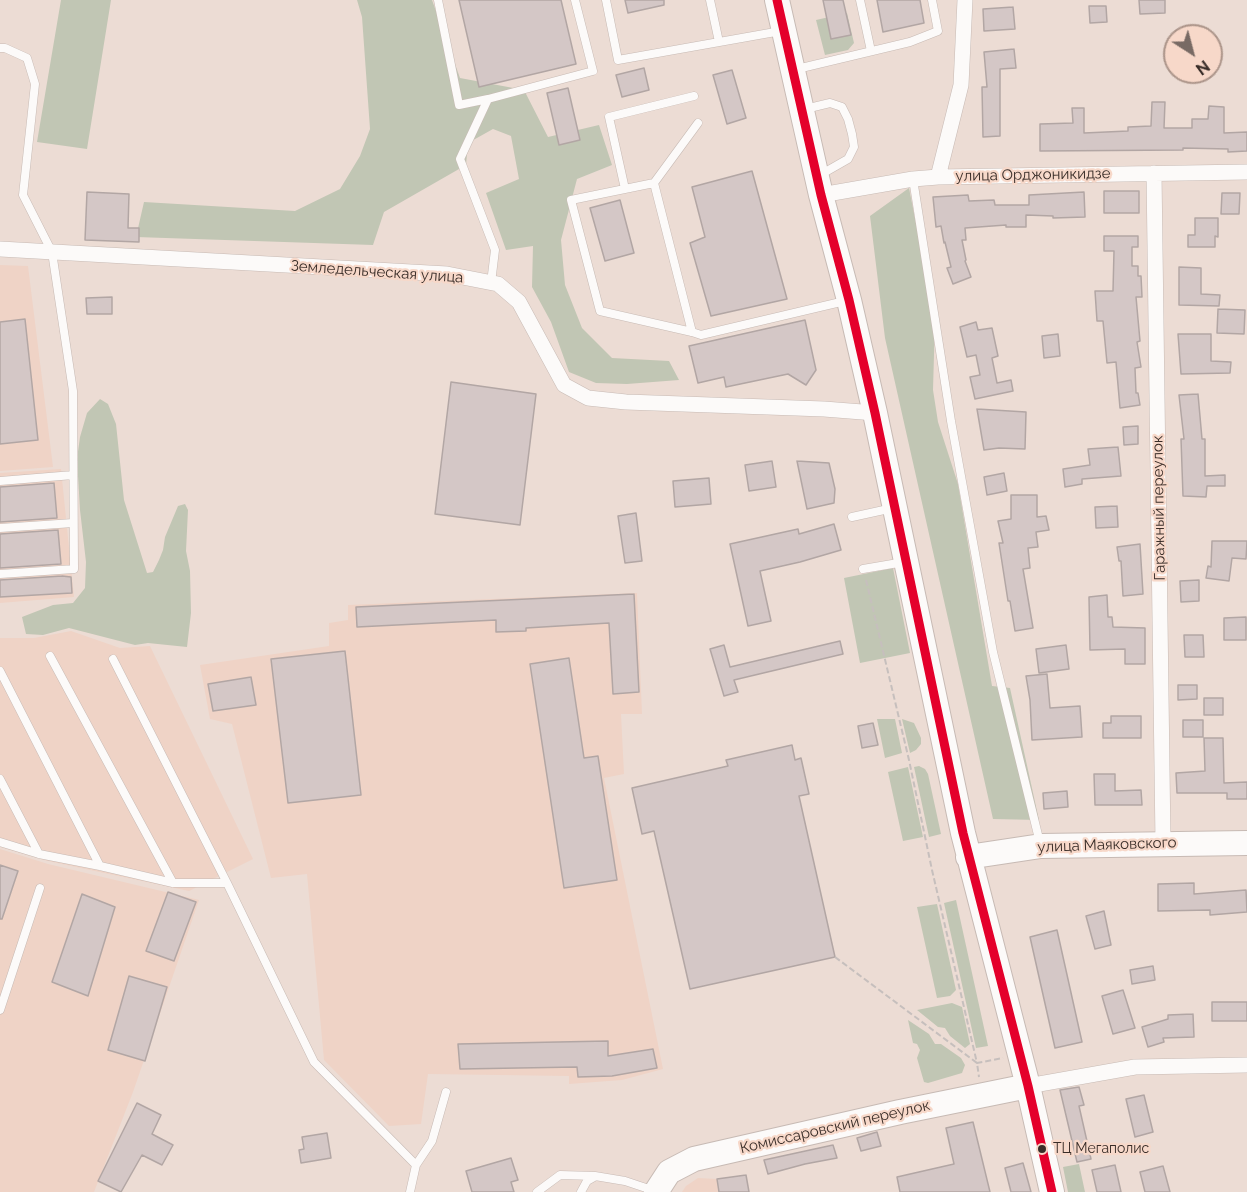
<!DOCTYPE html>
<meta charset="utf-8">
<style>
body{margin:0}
#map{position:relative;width:1247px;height:1192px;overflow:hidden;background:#ecdcd4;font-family:Raleway,sans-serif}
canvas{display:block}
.north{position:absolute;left:1163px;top:24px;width:60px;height:60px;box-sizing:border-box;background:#f7d8c9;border:2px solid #ab9489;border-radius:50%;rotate:144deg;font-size:16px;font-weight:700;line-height:24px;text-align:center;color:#392d28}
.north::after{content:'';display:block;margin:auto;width:21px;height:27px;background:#786a64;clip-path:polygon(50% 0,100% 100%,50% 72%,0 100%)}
</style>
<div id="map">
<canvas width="1247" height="1192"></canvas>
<div class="north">N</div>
</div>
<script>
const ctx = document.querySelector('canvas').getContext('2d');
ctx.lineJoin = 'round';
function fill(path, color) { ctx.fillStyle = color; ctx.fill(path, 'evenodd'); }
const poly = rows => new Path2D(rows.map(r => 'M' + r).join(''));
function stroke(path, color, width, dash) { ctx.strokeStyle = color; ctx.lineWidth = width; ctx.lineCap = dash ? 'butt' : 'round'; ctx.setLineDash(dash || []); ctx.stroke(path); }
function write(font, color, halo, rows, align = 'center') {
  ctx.font = font + ' Raleway,sans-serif'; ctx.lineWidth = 4.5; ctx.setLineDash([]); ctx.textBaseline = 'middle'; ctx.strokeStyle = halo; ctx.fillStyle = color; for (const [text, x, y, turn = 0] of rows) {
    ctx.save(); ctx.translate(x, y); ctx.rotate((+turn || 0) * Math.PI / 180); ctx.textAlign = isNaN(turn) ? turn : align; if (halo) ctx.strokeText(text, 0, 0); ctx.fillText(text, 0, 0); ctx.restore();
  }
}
const built = poly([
 [0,265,28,266,53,467,0,471],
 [61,469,74,597,0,603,0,473],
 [637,593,642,714,621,714,624,774,604,778,663,1069,622,1080,569,1084,569,1076,428,1074,421,1124,389,1126,324,1060,307,874,271,878,232,724,210,719,200,665,329,646,329,623,348,620,348,605],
 [71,631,120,648,150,646,253,859,189,891,48,861,0,847,0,638,34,638],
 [0,849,48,864,199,900,133,1092,94,1192,0,1192],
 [698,1178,717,1179,718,1192,682,1192,686,1186]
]);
const green = poly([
 [61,0,111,0,87,149,37,142],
 [357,0,432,0,460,78,524,90,548,137,599,125,612,165,577,179,561,240,565,285,582,328,612,358,669,361,679,380,627,384,596,383,569,372,551,322,532,287,533,246,506,250,486,193,519,179,511,136,493,129,468,143,466,165,384,212,373,245,136,237,144,202,295,211,340,189,360,156,370,129,362,17],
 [847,13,854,43,848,50,825,55,816,20],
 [909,188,935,319,933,390,938,422,958,484,992,686,1010,688,1039,820,993,819,885,338,870,216],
 [100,399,108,404,116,424,124,500,147,573,153,572,159,560,163,550,165,537,178,506,185,504,188,510,186,551,190,571,191,613,187,647,148,643,135,645,69,628,43,635,26,634,22,617,53,605,73,603,85,588,86,562,80,510,77,459,80,437,87,413],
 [893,568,910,653,860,663,844,578],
 [877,719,895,719,902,753,885,758],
 [902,719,914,723,921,738,921,744,916,750,910,753],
 [919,766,925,769,928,774,941,834,929,837,914,767],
 [908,767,923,837,903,841,888,772],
 [956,900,988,1046,976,1048,944,903],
 [937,904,956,990,950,996,937,998,917,907],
 [952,1003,962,1007,970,1044,965,1048,950,1036,945,1028,938,1027,917,1010],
 [908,1020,929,1034,935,1044,941,1044,961,1058,965,1065,962,1073,928,1083,924,1082,917,1058,920,1050,917,1044,913,1043],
 [1079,1164,1085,1192,1068,1192,1063,1167]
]);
const building = poly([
 [459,0,561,0,576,64,479,87,459,0],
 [625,0,664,0,664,5,628,13,625,0],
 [823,0,843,0,851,35,831,39,823,0],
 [877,0,920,0,924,23,883,32,877,0],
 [1139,0,1165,0,1165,13,1140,14,1139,0],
 [1089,6,1106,6,1107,22,1090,23,1089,6],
 [1013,7,1015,29,984,31,983,9,1013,7],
 [1014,49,1016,68,1000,69,1000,136,983,137,982,87,987,87,984,52,1014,49],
 [644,68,649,90,622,97,616,75,644,68],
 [732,70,746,118,727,124,713,75,732,70],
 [568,88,580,140,559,145,547,93,568,88],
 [1152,102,1165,102,1164,128,1192,128,1192,119,1208,119,1209,106,1224,107,1224,133,1247,132,1247,151,1228,152,1228,149,1183,148,1183,150,1040,151,1040,124,1073,123,1072,108,1084,108,1084,133,1128,131,1128,127,1151,126,1152,102],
 [752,171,787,299,711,316,690,243,705,237,692,187,752,171],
 [1104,191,1139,191,1139,213,1104,213,1104,191],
 [87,192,129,194,128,228,139,228,139,242,85,240,87,192],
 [1084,192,1085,217,1053,218,1053,216,1026,215,1026,227,1006,227,1006,225,965,228,966,240,962,240,966,260,965,261,971,277,953,284,947,268,951,267,945,242,944,243,941,226,936,227,933,197,968,195,969,201,994,200,995,205,1029,205,1029,195,1084,192],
 [1222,193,1240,193,1239,214,1221,214,1222,193],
 [620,200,634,253,605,261,590,208,620,200],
 [1195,218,1218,218,1218,237,1215,236,1215,247,1188,247,1188,235,1195,235,1195,218],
 [1104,236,1138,236,1138,247,1132,247,1132,266,1138,266,1138,276,1141,276,1142,297,1136,297,1140,341,1137,342,1141,367,1135,368,1136,393,1138,393,1140,405,1120,408,1116,362,1107,363,1103,321,1097,321,1095,291,1113,291,1114,251,1104,251,1104,236],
 [1179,267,1201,268,1201,294,1220,295,1219,306,1179,305,1179,267],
 [112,297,112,314,87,314,86,298,112,297],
 [1218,309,1245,310,1244,334,1217,333,1218,309],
 [25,319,38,440,0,444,0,322,25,319],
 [805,320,816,370,806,385,788,374,726,387,724,377,698,383,689,346,805,320],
 [976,322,978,330,992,328,998,356,992,358,997,383,1011,380,1013,391,975,399,970,377,980,375,976,355,967,357,960,327,976,322],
 [1058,334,1060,356,1044,358,1042,336,1058,334],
 [1178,334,1211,334,1211,361,1231,362,1230,373,1181,374,1178,334],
 [451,382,536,394,520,525,435,514,451,382],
 [1198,394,1202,439,1205,439,1205,476,1225,475,1225,486,1207,486,1206,497,1183,496,1181,439,1184,439,1179,395,1198,394],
 [977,409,1026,412,1025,449,999,448,984,450,977,409],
 [1138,426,1138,444,1124,445,1123,427,1138,426],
 [1118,447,1121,476,1082,479,1082,484,1065,487,1063,469,1090,465,1088,449,1118,447],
 [772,461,776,487,749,491,745,465,772,461],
 [797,461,829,463,835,489,834,503,807,509,797,461],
 [1004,473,1007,491,987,495,984,477,1004,473],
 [709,478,711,504,675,507,673,481,709,478],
 [54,483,57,518,0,522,0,487,54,483],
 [1011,495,1037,495,1037,517,1046,516,1049,530,1036,532,1038,547,1028,548,1030,568,1023,569,1033,628,1015,631,1010,601,1008,601,999,543,1003,543,998,521,1011,519,1011,495],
 [1117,506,1118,527,1096,528,1095,507,1117,506],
 [636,513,642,561,625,563,618,516,636,513],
 [834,524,841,550,800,562,760,571,771,621,748,626,730,544,798,529,799,534,834,524],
 [58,530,61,564,0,568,0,534,58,530],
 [1212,541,1247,541,1246,559,1232,558,1229,581,1206,578,1208,566,1211,567,1212,541],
 [1140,544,1143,594,1123,596,1121,561,1119,561,1117,547,1140,544],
 [62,576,71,577,72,593,0,597,0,580,62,576],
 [1199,580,1199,601,1181,602,1180,581,1199,580],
 [634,594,639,692,613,694,609,623,526,628,526,631,496,632,496,620,357,627,356,607,634,594],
 [1107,595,1108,617,1112,617,1113,627,1145,628,1145,664,1125,664,1125,649,1090,650,1089,597,1107,595],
 [1246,617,1246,640,1224,640,1224,618,1246,617],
 [1184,635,1203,635,1204,657,1185,657,1184,635],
 [840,641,843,654,734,680,738,692,724,696,710,649,724,645,730,667,840,641],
 [1066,645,1069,669,1039,673,1036,649,1066,645],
 [345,651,361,795,288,803,271,659,345,651],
 [569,658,584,758,598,756,617,880,564,888,530,664,569,658],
 [1047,674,1050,708,1080,706,1082,737,1032,740,1030,700,1026,676,1047,674],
 [251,677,256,705,213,711,208,684,251,677],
 [1178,685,1197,685,1197,699,1178,700,1178,685],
 [1204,698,1223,698,1223,715,1204,715,1204,698],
 [1111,716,1141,716,1141,738,1103,738,1103,723,1111,723,1111,716],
 [1183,720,1203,720,1203,737,1183,737,1183,720],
 [873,723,878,745,862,748,858,726,873,723],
 [1204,738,1223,738,1224,783,1247,782,1247,799,1227,799,1227,793,1177,793,1176,773,1205,771,1204,738],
 [792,745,795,760,801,758,809,794,799,796,835,957,690,989,654,831,642,834,632,788,728,766,726,760,792,745],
 [1094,774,1115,774,1115,791,1141,790,1142,805,1095,805,1094,774],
 [1067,791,1068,807,1044,809,1043,793,1067,791],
 [0,865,18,871,2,919,0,919,0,865],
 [1194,883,1194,894,1246,890,1247,912,1210,915,1210,910,1158,911,1158,884,1194,883],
 [168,892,196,902,174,961,146,951,168,892],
 [82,894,115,907,88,996,52,982,82,894],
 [1104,911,1111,945,1095,949,1086,916,1104,911],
 [1057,930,1082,1042,1055,1048,1030,937,1057,930],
 [1153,966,1155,980,1132,984,1130,970,1153,966],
 [129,976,167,987,145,1061,108,1050,129,976],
 [1123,990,1135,1028,1113,1034,1102,996,1123,990],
 [1212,1002,1247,1002,1247,1021,1212,1021,1212,1002],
 [1193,1014,1194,1037,1163,1038,1164,1042,1148,1047,1142,1027,1168,1019,1168,1015,1193,1014],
 [608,1041,608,1056,653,1049,657,1068,612,1076,578,1077,577,1067,460,1069,458,1044,608,1041],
 [1079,1087,1084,1105,1079,1106,1091,1159,1077,1162,1060,1090,1079,1087],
 [1144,1095,1153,1132,1135,1137,1126,1099,1144,1095],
 [137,1103,161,1115,152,1134,173,1145,162,1165,142,1155,121,1192,98,1181,137,1103],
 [973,1122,990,1192,900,1192,897,1177,954,1164,946,1128,973,1122],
 [877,1132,881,1146,861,1151,857,1138,877,1132],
 [327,1133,331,1158,301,1163,299,1150,304,1149,302,1137,327,1133],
 [833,1145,837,1158,805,1164,768,1174,764,1160,833,1145],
 [511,1158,518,1180,511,1182,514,1192,472,1192,466,1171,511,1158],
 [1023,1163,1031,1192,1011,1192,1005,1168,1023,1163],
 [1115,1165,1121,1192,1097,1192,1092,1170,1115,1165],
 [1163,1166,1170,1192,1145,1192,1140,1172,1163,1166],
 [746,1175,749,1192,719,1192,717,1179,746,1175]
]);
const path = poly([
 [866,580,909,760,932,870,977,1063,1003,1058],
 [835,957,977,1063,979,1077]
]);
const service = poly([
 [438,0,459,105,488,99,460,159,495,250,491,283],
 [606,0,618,60,781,31],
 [710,0,719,42],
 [860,0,871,51],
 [0,48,5,48,27,58,35,84,23,195,52,252,73,391,74,569,0,574],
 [797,69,910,42,938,31,932,0],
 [488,99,593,71,575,0],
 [805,109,830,103,842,107,848,119,852,134,854,147,848,159,820,175],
 [913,179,951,421,993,652,1040,843],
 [654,183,698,123],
 [625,189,609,117,694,96],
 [692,332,654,183,571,200,600,311,692,332,701,335,845,301],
 [0,481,73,475],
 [852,517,893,508],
 [0,528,73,523],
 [863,569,904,562],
 [50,656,173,883],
 [113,659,227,883],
 [0,671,100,866],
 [0,779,39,854],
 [0,842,39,854,100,866,173,883,227,883,314,1062,416,1165],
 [0,1010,40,888],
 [410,1192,416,1165,432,1141,446,1092],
 [537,1192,560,1175,595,1176,625,1181,655,1191],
 [581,1192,587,1181,594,1177]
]);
const minor = poly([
 [1154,173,1163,842],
 [938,177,961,85,965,0],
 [821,195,913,179,938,177,1247,172],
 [0,249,447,274,498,284,519,302,564,385,588,398,626,402,824,409,875,413],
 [1028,1086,1135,1067,1247,1065]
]);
const primary = poly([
 [777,0,821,195,849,300,875,413,963,833,1028,1086,1052,1192],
 [968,857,1041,846,1247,843],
 [656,1192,669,1172,694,1159,900,1112,1028,1086]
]);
const bus1 = poly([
 [777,0,821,195,849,300,875,413,963,833,1028,1086,1052,1192]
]);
const markers = [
 [1042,1149,5,"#392d28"]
];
const busNames = [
 ["ТЦ Мегаполис",1053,1149]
];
const streetNames = [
 ["улица Орджоникидзе",1033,175,-1],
 ["Земледельческая улица",377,272,4],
 ["Гаражный переулок",1159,508,-91],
 ["улица Маяковского",1107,845,-2],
 ["Комиссаровский переулок",835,1127,-13]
];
fill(built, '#efd3c6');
fill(green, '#c1c6b4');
fill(building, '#d4c7c6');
stroke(building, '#b2a6a4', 1.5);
stroke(service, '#c7bab4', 9);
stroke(minor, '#c7bab4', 16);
stroke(primary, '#c7bab4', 26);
stroke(path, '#c6bfbd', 2, [6, 3]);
stroke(service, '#fcfaf9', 8);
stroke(minor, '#fcfaf9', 15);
stroke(primary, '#fcfaf9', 24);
stroke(bus1, '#e4002b', 9);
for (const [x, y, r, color] of markers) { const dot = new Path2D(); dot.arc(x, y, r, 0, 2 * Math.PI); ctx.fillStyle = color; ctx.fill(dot); stroke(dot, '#f7d8c9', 2); }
write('14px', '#392d28', '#f7d8c9', busNames, 'left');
write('15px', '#392d28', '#f7d8c9', streetNames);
</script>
